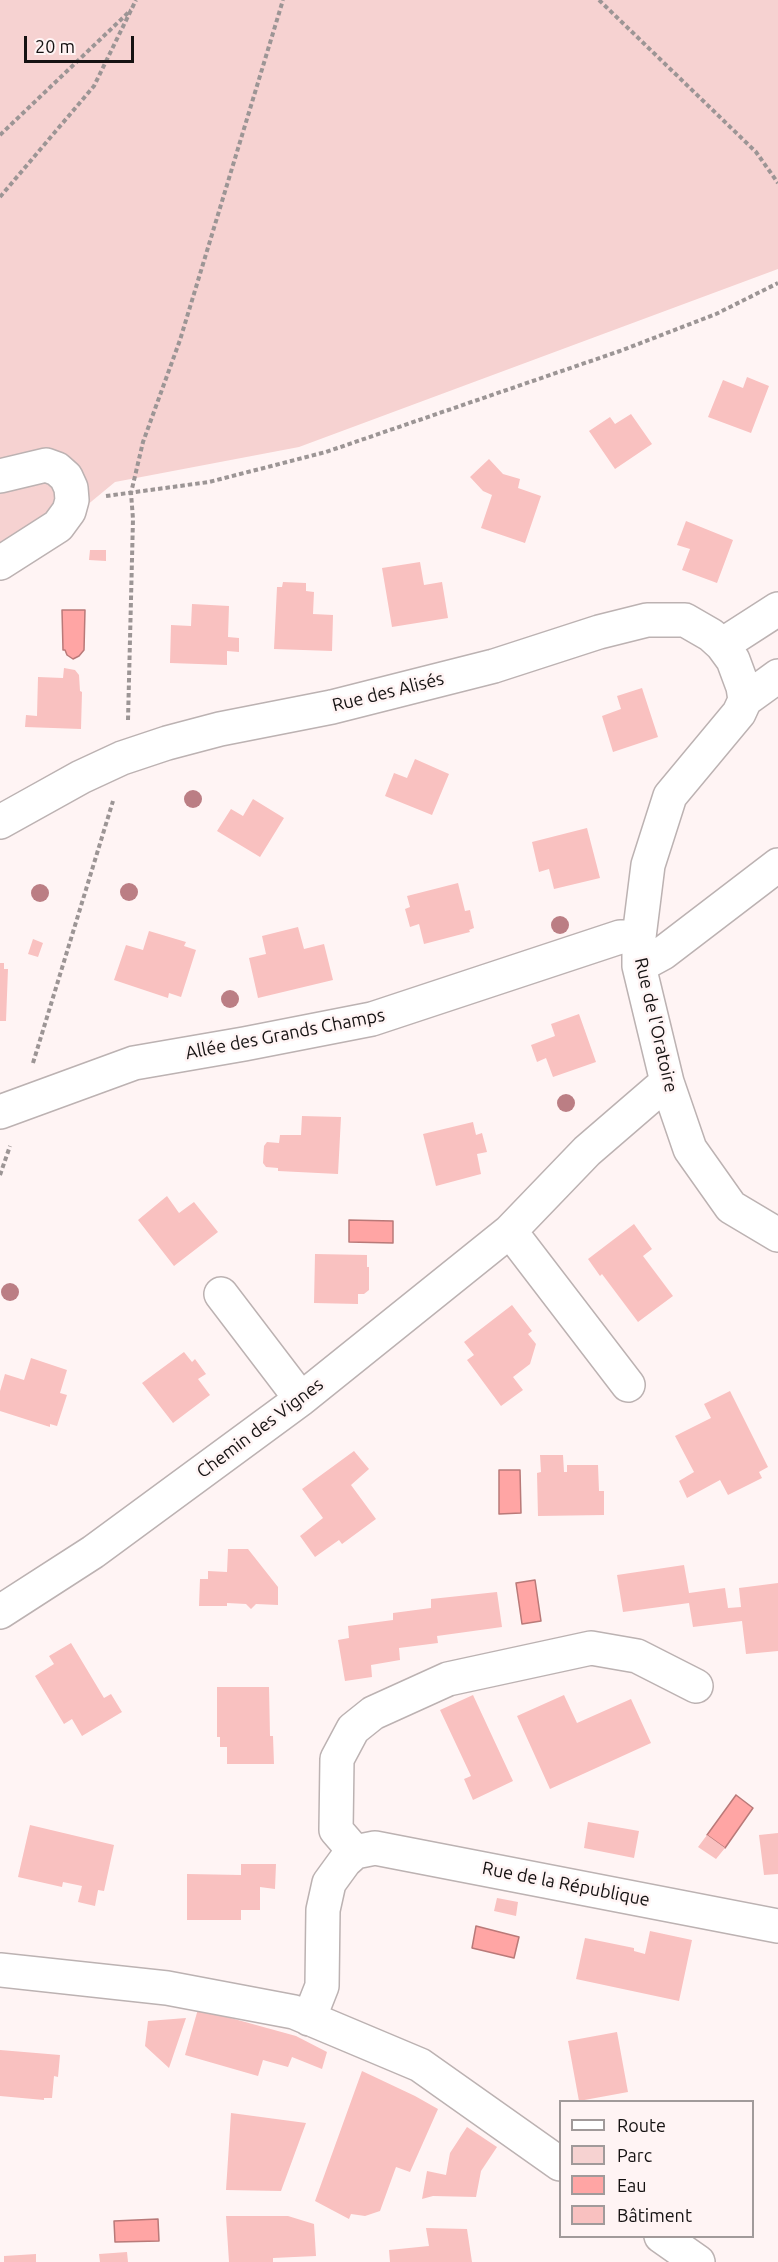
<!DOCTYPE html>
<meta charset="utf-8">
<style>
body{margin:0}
#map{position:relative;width:778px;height:2262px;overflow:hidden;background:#fff4f4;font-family:Ubuntu,sans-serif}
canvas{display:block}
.legend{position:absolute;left:559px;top:2100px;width:195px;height:138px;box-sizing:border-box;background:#fff4f4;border:2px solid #a19a9a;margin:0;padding:8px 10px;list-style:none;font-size:18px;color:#151212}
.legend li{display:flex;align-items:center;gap:12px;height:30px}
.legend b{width:30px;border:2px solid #a19a9a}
.scale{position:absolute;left:24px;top:36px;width:110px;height:27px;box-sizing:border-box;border:3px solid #151212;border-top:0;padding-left:8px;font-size:18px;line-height:21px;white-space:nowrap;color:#151212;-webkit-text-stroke:4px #fff4f4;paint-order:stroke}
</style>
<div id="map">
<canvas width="778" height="2262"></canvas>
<ul class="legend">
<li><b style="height:8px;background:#fff"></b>Route</li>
<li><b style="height:16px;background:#f6d2d1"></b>Parc</li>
<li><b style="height:16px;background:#ffa5a4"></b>Eau</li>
<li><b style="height:16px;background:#f9c1c0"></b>Bâtiment</li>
</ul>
<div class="scale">20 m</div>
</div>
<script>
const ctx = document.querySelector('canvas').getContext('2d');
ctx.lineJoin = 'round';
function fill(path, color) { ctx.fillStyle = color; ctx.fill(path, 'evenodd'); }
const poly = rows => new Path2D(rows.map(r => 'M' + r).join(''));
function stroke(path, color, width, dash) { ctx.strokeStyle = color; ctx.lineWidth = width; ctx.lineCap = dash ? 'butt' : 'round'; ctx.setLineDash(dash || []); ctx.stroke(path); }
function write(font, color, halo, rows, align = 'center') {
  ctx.font = font + ' Ubuntu,sans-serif'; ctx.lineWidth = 5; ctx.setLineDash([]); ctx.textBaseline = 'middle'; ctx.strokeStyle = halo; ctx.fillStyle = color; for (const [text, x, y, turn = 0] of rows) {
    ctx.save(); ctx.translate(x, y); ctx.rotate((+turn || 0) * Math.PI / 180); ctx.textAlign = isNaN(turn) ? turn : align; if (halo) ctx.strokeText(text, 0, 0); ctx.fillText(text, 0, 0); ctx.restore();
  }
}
const green = poly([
 [0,0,778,0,778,269,299,447,115,482,0,577]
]);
const water = poly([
 [62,610,85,610,84,650,79,656,73,659,67,655,65,650,63,650,62,610],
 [349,1220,393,1221,393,1243,349,1242,349,1220],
 [499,1470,520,1470,521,1513,499,1514,499,1470],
 [535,1580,541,1621,522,1624,516,1583,535,1580],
 [736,1795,753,1808,725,1848,707,1835,736,1795],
 [476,1926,519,1937,514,1958,472,1948,476,1926],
 [158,2219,159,2241,115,2242,114,2221,158,2219]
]);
const building = poly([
 [747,377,769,386,751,433,708,417,723,380,743,388],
 [631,414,652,444,615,469,589,431,610,417,615,424],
 [489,459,503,474,520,479,518,488,541,496,525,543,481,528,492,495,483,491,470,477],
 [686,521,733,540,717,583,682,570,690,549,677,545],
 [90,550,106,550,106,561,89,560],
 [420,562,424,585,442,582,448,618,392,627,382,568],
 [283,582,306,583,306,591,314,592,313,614,333,615,332,651,274,649,277,587,282,587],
 [192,604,229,606,228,637,239,638,239,652,227,651,227,665,170,663,171,625,191,626],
 [64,668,75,670,79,675,80,691,82,692,81,729,25,727,26,715,37,716,38,677,63,678],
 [642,688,658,737,613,752,602,716,621,709,617,696],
 [415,759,449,774,432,815,385,796,394,773,407,778],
 [253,799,284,818,260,857,217,831,231,809,243,816],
 [587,828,600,878,554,889,549,869,539,872,532,842],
 [458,883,465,911,470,910,474,928,469,930,470,932,424,944,419,924,410,927,405,909,410,907,407,896],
 [298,927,304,949,324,944,333,980,258,998,249,958,266,954,262,936],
 [149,931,186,942,184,946,196,950,181,997,169,993,168,998,114,980,126,945,143,950],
 [33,939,43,943,38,957,28,954],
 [0,963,4,963,4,969,8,969,6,1021,0,1021],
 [579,1014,596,1062,553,1077,546,1058,537,1062,531,1045,555,1036,551,1024],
 [302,1116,341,1117,338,1174,278,1171,278,1168,266,1167,263,1163,264,1146,267,1142,279,1143,280,1135,301,1135],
 [473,1122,476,1135,482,1133,487,1152,477,1154,481,1174,436,1186,423,1134],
 [167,1196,179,1213,194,1202,218,1232,174,1266,138,1220],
 [634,1224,652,1249,643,1256,673,1296,638,1322,602,1274,600,1276,588,1259],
 [315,1254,367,1255,367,1267,369,1267,369,1290,364,1294,358,1294,358,1304,314,1303],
 [512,1305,532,1331,528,1334,536,1344,530,1364,513,1377,523,1390,501,1406,467,1360,474,1355,464,1342],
 [184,1352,192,1362,195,1359,206,1374,198,1379,210,1395,173,1423,142,1383],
 [31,1358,67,1370,60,1393,67,1395,57,1426,50,1424,50,1427,0,1411,0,1391,5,1374,24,1380],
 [730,1391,768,1467,759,1472,762,1478,728,1495,720,1480,687,1498,679,1481,694,1472,675,1436,711,1418,704,1404],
 [354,1451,369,1469,351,1485,376,1519,342,1544,339,1540,315,1557,300,1536,323,1518,302,1489],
 [540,1455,563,1455,564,1472,567,1472,567,1465,598,1465,599,1491,604,1491,604,1515,538,1516,537,1473,541,1472],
 [228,1549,248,1549,278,1587,278,1605,256,1604,251,1609,246,1604,227,1603,227,1606,199,1606,200,1579,208,1579,208,1571,227,1572],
 [684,1565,689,1593,725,1588,728,1608,741,1607,739,1588,778,1583,778,1651,746,1654,742,1621,693,1627,689,1603,623,1612,617,1575],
 [497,1592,502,1627,437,1636,438,1643,399,1648,400,1660,371,1665,372,1677,345,1681,338,1640,349,1638,348,1626,393,1620,393,1613,431,1608,431,1599],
 [71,1643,104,1698,111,1694,122,1712,82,1736,72,1719,64,1724,35,1676,54,1664,49,1656],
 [217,1687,269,1687,270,1736,273,1736,274,1764,227,1764,227,1747,220,1747,220,1737,217,1737],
 [473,1695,513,1781,473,1800,464,1779,471,1776,440,1710],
 [564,1695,577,1723,631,1699,651,1743,550,1789,517,1716],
 [588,1822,639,1831,634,1858,584,1848],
 [30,1825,114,1845,104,1891,98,1890,95,1906,78,1902,82,1886,63,1882,62,1887,18,1877],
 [778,1833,778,1874,764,1875,759,1835],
 [707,1835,725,1848,716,1859,698,1847],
 [241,1864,276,1864,275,1889,260,1887,260,1910,241,1910,241,1920,187,1920,187,1874,241,1875],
 [497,1898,518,1902,516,1916,494,1911],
 [650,1931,692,1940,679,2001,576,1979,585,1938,634,1948,634,1951,645,1954],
 [198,2009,296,2036,327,2052,322,2069,292,2057,288,2067,263,2060,258,2076,185,2055],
 [186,2018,169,2068,145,2046,148,2021],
 [617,2032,628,2092,579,2101,568,2041],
 [0,2050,60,2055,58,2077,54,2076,52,2098,44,2098,44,2100,0,2096],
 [362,2071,415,2096,438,2109,410,2172,396,2167,380,2211,365,2216,351,2214,349,2219,315,2201],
 [231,2113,306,2123,281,2191,226,2190],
 [467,2127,497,2147,481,2171,476,2197,433,2196,422,2199,427,2171,446,2175,450,2153],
 [226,2216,288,2216,314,2224,316,2256,273,2258,273,2262,229,2262],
 [426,2228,467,2229,472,2262,390,2262,389,2250,429,2246],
 [127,2252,128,2262,100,2262,99,2254],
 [36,2254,36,2262,4,2262,4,2256]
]);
const path = poly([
 [599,0,756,152,778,183],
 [0,135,131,10],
 [0,197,94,86,136,0],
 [106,496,209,482,326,452,620,351,716,314,778,283],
 [128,720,133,519,131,493,143,442,180,340,283,0],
 [33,1063,113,801],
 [0,1175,10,1146]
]);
const minor = poly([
 [0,476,46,465,57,469,66,477,71,488,72,500,69,511,58,526,0,563],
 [722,645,778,609],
 [778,676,745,700,739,713,670,796,648,865,639,937,639,966,667,1082,690,1149,731,1207,778,1235],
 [0,822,81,777,122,758,167,743,220,729,332,707,494,666,599,632,647,620,685,620,711,635,722,645,733,660,743,687,745,700],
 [639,966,663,953,778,865],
 [0,1112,134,1063,244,1044,372,1019,620,937,639,937],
 [510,1231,628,1385],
 [221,1294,301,1399],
 [0,1612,93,1552,301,1399,510,1231,587,1151,667,1082],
 [355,1852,336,1830,337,1759,353,1729,373,1713,448,1679,591,1648,637,1656,696,1686],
 [0,1970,167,1988,294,2012,420,2065,560,2164],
 [309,2019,322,1986,323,1910,329,1883,345,1861,355,1852,375,1848,778,1926],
 [661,2236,698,2262]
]);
const trees = [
 [193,799],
 [129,892],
 [40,893],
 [560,925],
 [230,999],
 [566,1103],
 [10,1292]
];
const streetNames = [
 ["Rue des Alisés",388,692,-14],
 ["Rue de l'Oratoire",656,1025,77],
 ["Allée des Grands Champs",285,1034,-11],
 ["Chemin des Vignes",260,1428,-37],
 ["Rue de la République",566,1884,11]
];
fill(green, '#f6d2d1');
fill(water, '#ffa5a4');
stroke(water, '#b97978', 1.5);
fill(building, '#f9c1c0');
stroke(minor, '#bcb2b2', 36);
stroke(path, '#9c9595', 4, [4.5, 3]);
stroke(minor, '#fff', 33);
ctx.fillStyle = '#bb7e84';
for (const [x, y] of trees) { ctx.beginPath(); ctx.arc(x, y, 9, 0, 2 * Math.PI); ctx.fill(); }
write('18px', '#151212', '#fff4f4', streetNames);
</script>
